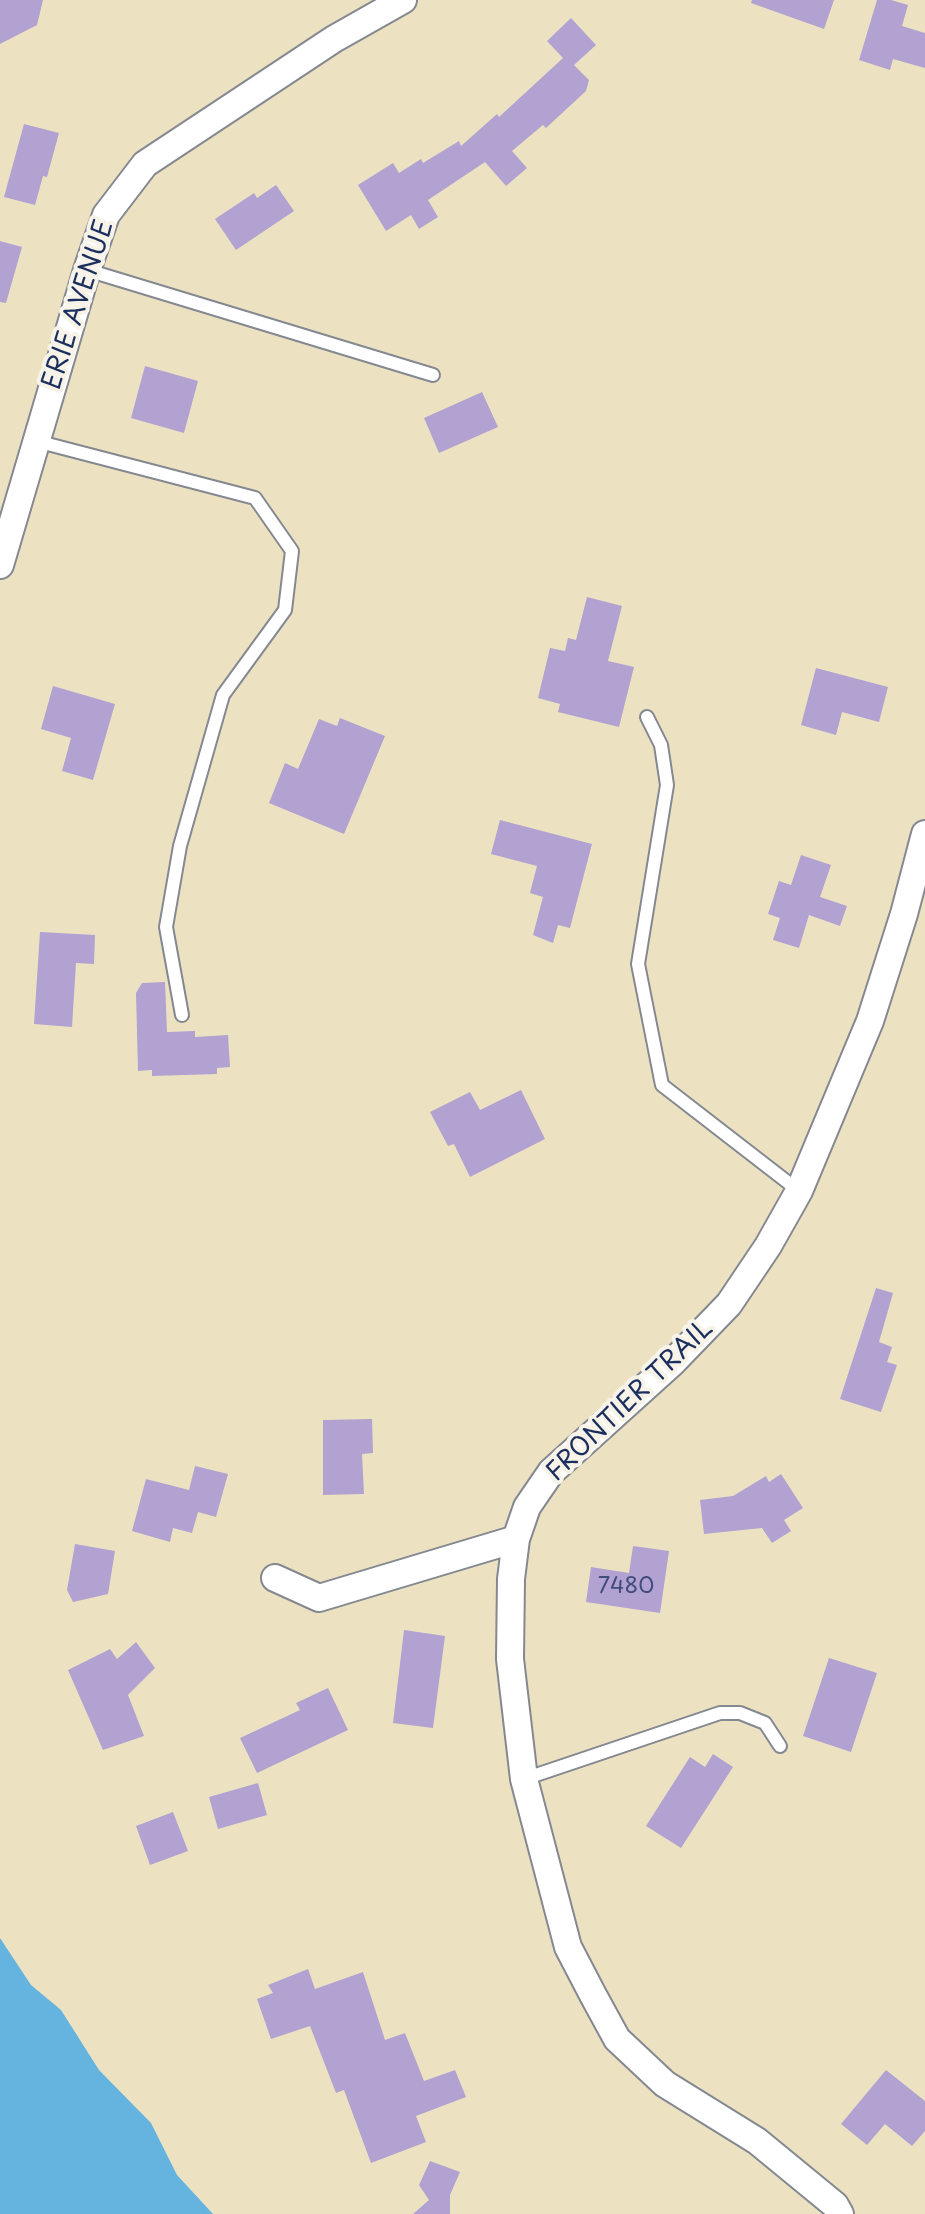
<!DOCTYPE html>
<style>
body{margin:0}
canvas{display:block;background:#ece2c2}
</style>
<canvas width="925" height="2214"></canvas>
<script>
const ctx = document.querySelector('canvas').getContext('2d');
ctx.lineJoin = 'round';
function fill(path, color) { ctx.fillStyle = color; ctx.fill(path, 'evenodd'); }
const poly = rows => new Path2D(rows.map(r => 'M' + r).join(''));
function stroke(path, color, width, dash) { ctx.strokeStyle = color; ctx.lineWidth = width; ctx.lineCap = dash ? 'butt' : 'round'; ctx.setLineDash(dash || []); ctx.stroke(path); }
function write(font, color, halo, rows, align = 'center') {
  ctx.font = font + ' "Playpen Sans",sans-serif'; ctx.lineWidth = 8; ctx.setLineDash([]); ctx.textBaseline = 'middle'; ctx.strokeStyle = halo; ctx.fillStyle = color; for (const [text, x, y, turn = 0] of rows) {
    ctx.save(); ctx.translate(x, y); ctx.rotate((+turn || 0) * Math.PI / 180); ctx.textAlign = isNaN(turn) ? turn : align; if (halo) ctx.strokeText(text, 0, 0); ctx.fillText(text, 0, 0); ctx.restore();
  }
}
const water = poly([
 [0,1938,31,1985,61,2010,99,2070,151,2123,177,2175,213,2214,0,2214]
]);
const building = poly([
 [0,0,43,0,37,25,0,44],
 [752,0,834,0,824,29,751,3],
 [877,0,891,0,908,5,902,26,925,33,925,68,893,59,890,70,859,60],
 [571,18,596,45,574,65,589,80,586,91,546,128,543,125,512,151,527,168,506,186,485,162,428,200,438,217,419,229,411,215,386,231,358,185,393,163,399,173,421,159,423,163,459,141,461,146,497,114,499,117,563,58,547,41],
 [24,124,59,133,47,177,43,176,35,205,4,197],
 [276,185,294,211,236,250,215,219,254,193,257,198],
 [0,241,22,247,6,303,0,302],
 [145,366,198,381,184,433,131,418],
 [482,392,498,427,439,453,424,418],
 [587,597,622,606,608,661,634,667,619,727,558,712,560,704,538,698,550,648,565,651,568,638,576,640],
 [816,668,888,687,879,722,842,712,836,735,801,725],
 [53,686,115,704,93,780,62,771,71,738,41,729],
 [340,718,385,736,344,834,269,803,285,763,298,769,319,719,337,726],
 [500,820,592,844,570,928,558,925,553,943,533,935,543,897,530,893,537,866,491,854],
 [801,855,831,865,820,897,847,906,840,926,809,915,799,948,773,940,780,918,768,914,779,881,791,885],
 [40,932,95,935,94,964,76,963,72,1027,34,1024],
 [165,982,167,1032,195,1031,195,1037,228,1035,230,1067,217,1068,217,1074,152,1076,152,1070,138,1071,136,993,142,983],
 [521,1090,545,1139,470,1177,454,1144,448,1146,430,1112,470,1092,480,1110],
 [876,1288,893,1293,879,1342,892,1347,887,1362,897,1365,881,1412,840,1399],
 [372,1419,373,1453,362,1454,364,1494,323,1495,323,1420],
 [195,1466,228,1474,216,1517,198,1512,192,1533,173,1528,170,1542,132,1531,146,1479,189,1490],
 [781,1474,803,1508,784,1520,791,1531,772,1543,762,1528,704,1534,700,1500,733,1496,766,1476,769,1482],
 [75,1544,115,1551,108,1594,73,1602,67,1590],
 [633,1546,669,1551,660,1613,586,1602,591,1567,629,1573],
 [404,1630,445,1636,433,1728,393,1723],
 [136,1642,155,1668,128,1695,144,1736,103,1750,68,1670,110,1649,117,1659],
 [829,1658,877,1673,851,1752,803,1736],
 [328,1688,348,1730,257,1773,240,1738,300,1710,296,1703],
 [713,1754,733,1767,681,1848,646,1826,690,1757,705,1767],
 [258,1783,267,1815,218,1829,209,1797],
 [173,1812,188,1851,150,1865,136,1826],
 [308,1969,315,1989,363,1972,385,2040,405,2033,424,2081,455,2070,466,2097,416,2116,426,2142,371,2163,344,2090,336,2093,310,2026,271,2039,257,1999,273,1993,268,1985],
 [886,2070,925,2101,925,2131,912,2146,885,2124,867,2145,841,2124],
 [430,2161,460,2172,450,2195,450,2214,413,2214,429,2200,419,2185]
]);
const lane = poly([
 [87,270,433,375],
 [36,441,255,498,292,551,285,610,223,695,180,846,166,927,182,1015],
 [647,717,661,745,667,785,638,964,662,1085,799,1191],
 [524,1779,720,1713,740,1713,765,1723,780,1746]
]);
const street = poly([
 [0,565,87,270,106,215,145,164,334,39,403,0],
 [275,1578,319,1598,516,1539],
 [840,2214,835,2205,757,2141,665,2084,617,2039,593,1995,568,1947,524,1779,510,1659,511,1579,516,1539,527,1507,551,1472,673,1362,729,1304,768,1246,799,1191,870,1021,904,914,925,834]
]);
const numberNames = [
 ["7480",626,1587]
];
const streetNames = [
 ["ERIE AVENUE",79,305,-72],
 ["FRONTIER TRAIL",630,1401,-44]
];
fill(water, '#65b3df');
fill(building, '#b1a2d1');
stroke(lane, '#848890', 16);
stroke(street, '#848890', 30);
stroke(lane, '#fff', 12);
stroke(street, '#fff', 26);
write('22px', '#404c7b', null, numberNames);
write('26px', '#1b2f5e', '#f7f3e8', streetNames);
</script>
